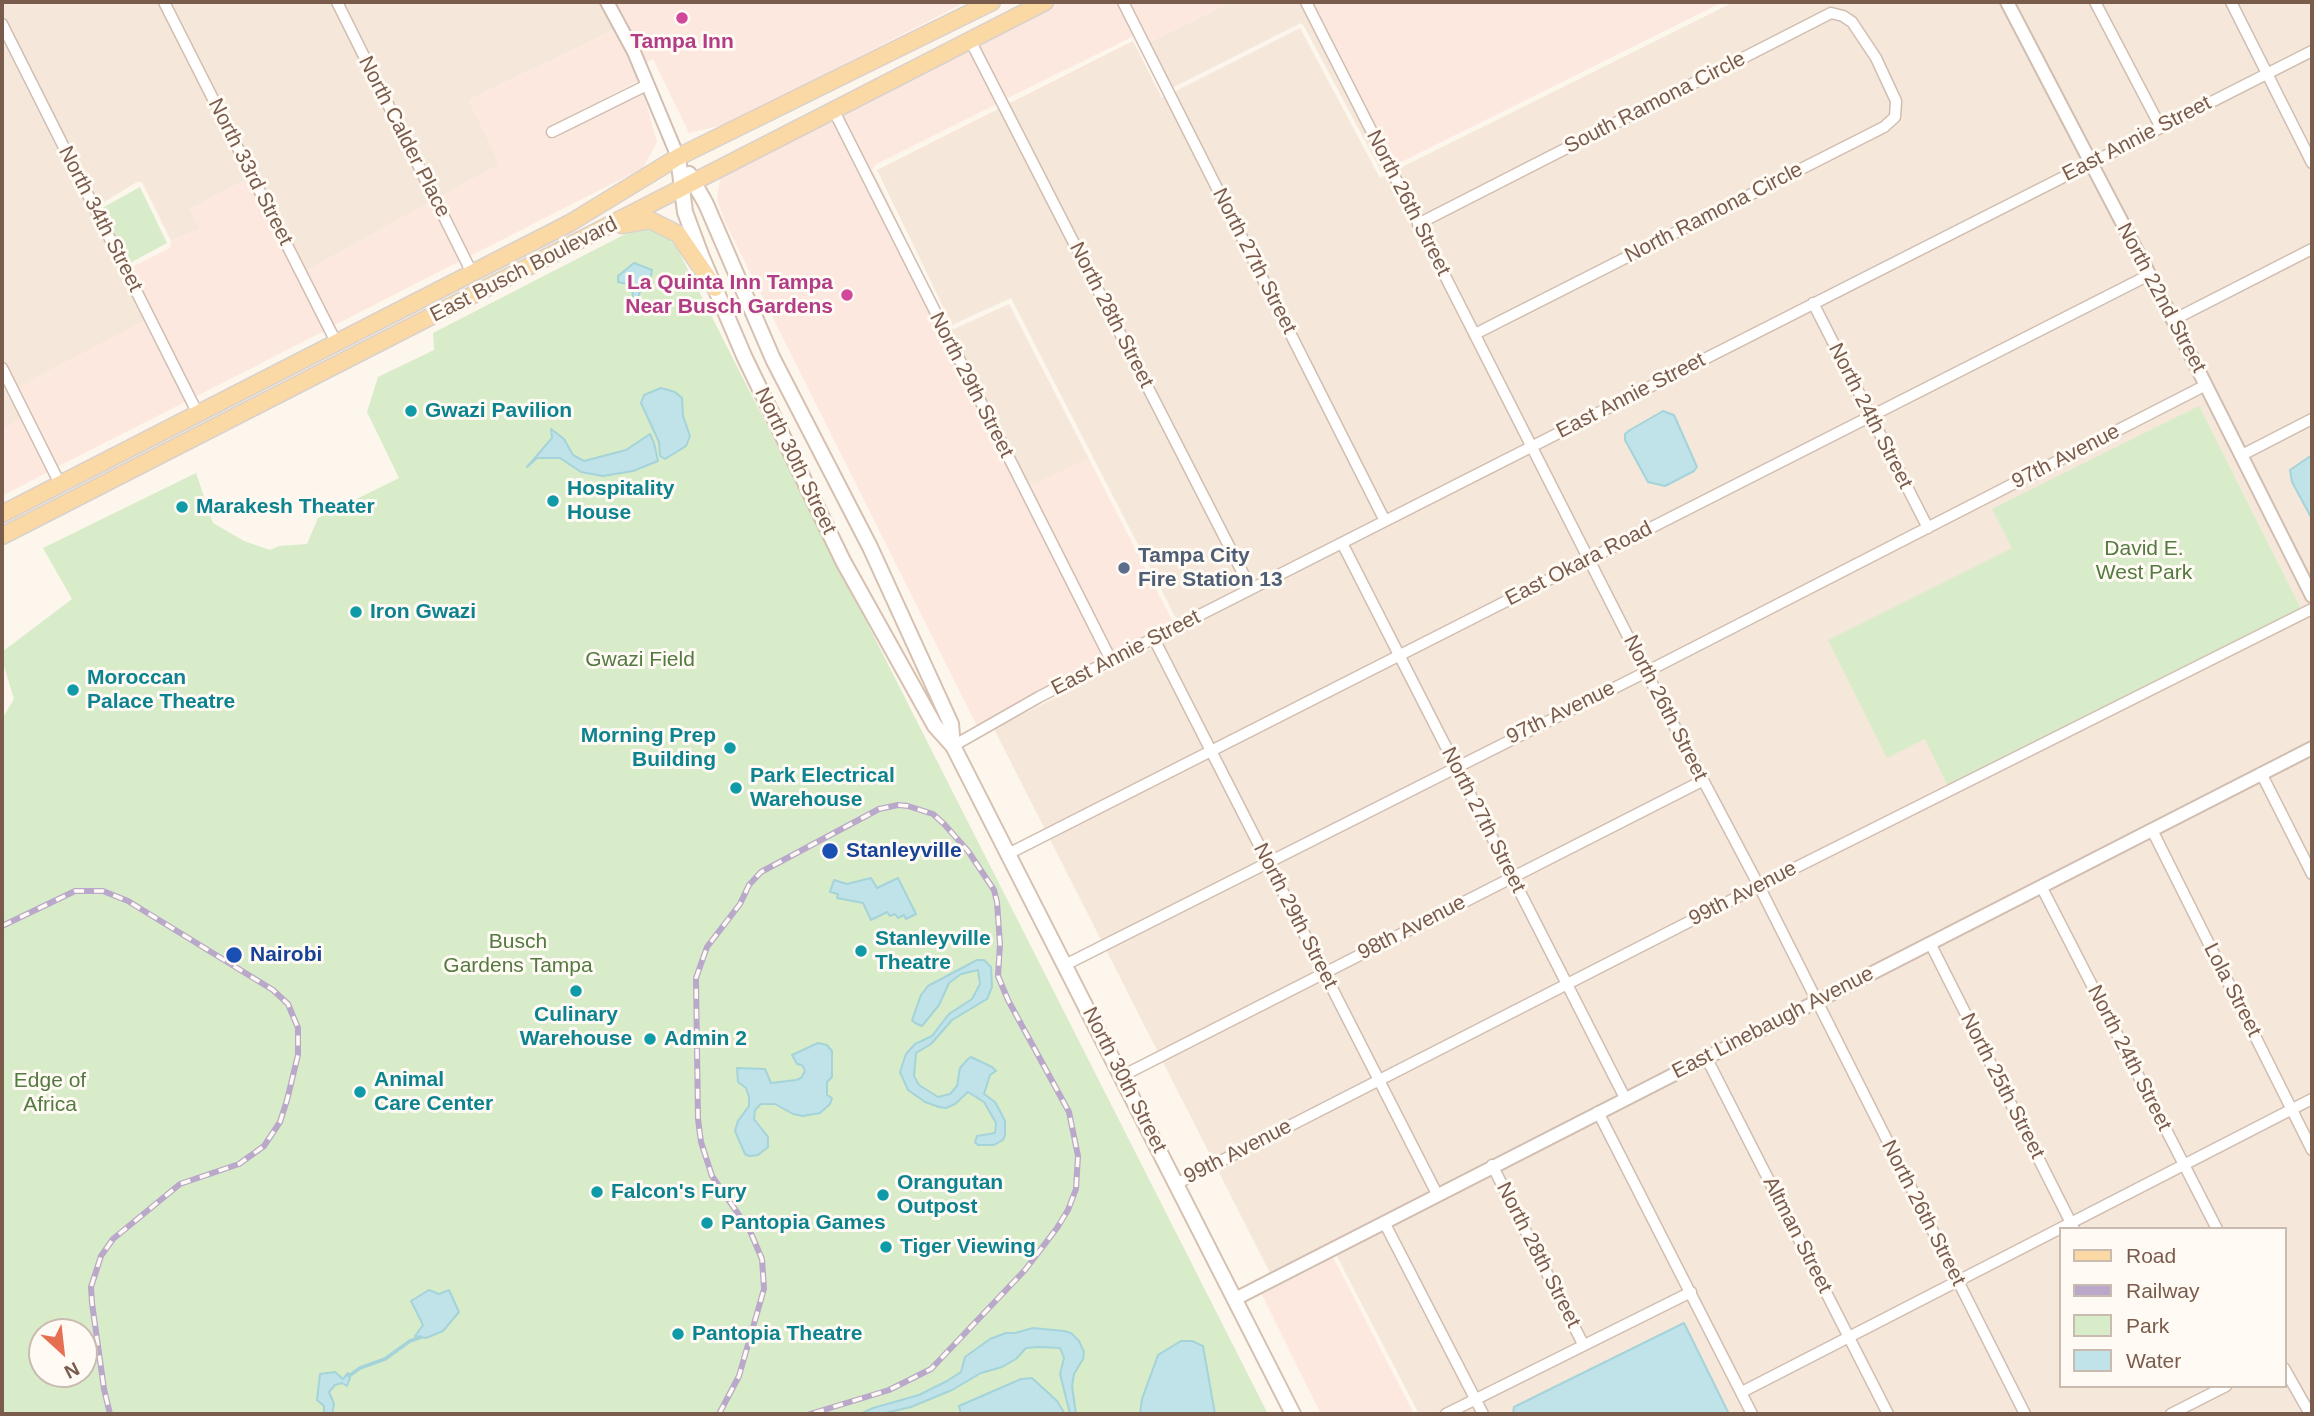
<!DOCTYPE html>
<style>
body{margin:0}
#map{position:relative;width:2314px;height:1416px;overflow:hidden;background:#fdf6ec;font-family:Helvetica,sans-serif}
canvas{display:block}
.frame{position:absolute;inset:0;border:4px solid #7a5c4d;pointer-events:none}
.legend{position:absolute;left:2059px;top:1227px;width:228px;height:161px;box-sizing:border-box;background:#fffaf3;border:2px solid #cabbb1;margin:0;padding:9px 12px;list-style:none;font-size:21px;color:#7a5c4d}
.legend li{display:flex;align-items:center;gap:14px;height:35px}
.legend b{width:35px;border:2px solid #cabbb1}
.north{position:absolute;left:28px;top:1318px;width:70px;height:70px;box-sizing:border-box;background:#fffaf3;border:2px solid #cabbb1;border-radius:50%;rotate:153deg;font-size:19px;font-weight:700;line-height:28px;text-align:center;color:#7a5c4d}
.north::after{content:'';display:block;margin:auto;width:24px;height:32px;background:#e76f51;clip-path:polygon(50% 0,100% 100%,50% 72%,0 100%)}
</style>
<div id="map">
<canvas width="2314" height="1416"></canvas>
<div class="frame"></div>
<ul class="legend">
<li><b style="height:9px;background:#fbd9a5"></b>Road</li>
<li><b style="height:9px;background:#b9a8c9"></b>Railway</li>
<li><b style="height:19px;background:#d8ecc9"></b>Park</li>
<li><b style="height:19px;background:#bfe3e8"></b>Water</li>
</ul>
<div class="north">N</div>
</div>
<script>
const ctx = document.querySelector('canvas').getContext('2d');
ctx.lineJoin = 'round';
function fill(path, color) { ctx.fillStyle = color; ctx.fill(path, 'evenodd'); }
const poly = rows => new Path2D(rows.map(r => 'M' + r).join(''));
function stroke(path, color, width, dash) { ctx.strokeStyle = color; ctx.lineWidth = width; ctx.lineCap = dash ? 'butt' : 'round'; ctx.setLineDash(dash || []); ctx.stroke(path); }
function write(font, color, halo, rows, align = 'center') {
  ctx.font = font + ' Helvetica,sans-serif'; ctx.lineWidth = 6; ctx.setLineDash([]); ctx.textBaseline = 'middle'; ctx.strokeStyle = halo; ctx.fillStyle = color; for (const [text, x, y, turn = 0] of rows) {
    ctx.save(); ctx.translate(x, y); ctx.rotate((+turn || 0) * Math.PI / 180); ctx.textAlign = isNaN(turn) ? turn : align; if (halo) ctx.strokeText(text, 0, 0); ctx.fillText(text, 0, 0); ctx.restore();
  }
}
const residential = poly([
 [2,2,159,2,248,179,190,209,200,229,171,241,142,182,137,182,99,205,2,12],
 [170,2,331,2,431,202,306,271],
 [343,2,602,2,616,29,469,100,500,164,440,197],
 [1231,2,1300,2,1385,169,1381,171,1304,26,1301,23,1172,88,1149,42],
 [1734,2,2312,2,2312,1414,1419,1414,1330,1243,1270,1273,994,729,1183,632,1011,298,952,325,877,170,1133,41,1162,98,1300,28,1380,178],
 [2060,1229,2284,1229,2284,1386,2060,1386],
 [2,36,145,321,17,388,2,357],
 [876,177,949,328,954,329,1009,304,1089,459,1029,487,872,179],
 [2,380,21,419,2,429]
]);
const commercial = poly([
 [613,2,966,2,727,124,689,133,653,59,645,63],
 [1060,2,1116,2,1134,36,1006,99,978,44],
 [1128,2,1231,2,1149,42],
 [1312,2,1723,2,1395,165],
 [616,29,640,80,545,129,551,140,643,92,657,142,643,168,470,256,440,197,499,164,469,100],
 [969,49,997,104,875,165,872,170,876,177,872,179,841,114],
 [832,119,1103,657,977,726,725,222,717,199,720,179],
 [248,179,324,331,195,397,130,268,170,248,171,241,200,229,190,209],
 [431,202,460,261,333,326,306,271],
 [145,321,185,402,57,467,17,388],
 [21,419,48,472,2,496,2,429],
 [1089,459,1173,622,1113,652,1029,487],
 [1332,1255,1414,1414,1321,1414,1260,1291]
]);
const green = poly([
 [140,187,167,243,130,263,102,208],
 [637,228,661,231,677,248,1268,1414,2,1414,2,719,14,699,2,660,2,652,72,599,43,548,196,473,213,523,244,541,270,550,279,546,307,544,318,518,399,478,367,412,378,377,434,350,433,333],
 [42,1332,84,1332,84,1374,42,1374],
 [2199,406,2302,611,1949,788,1925,739,1887,758,1828,640,2012,548,1992,509]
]);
const water = poly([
 [634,263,652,270,651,276,639,294,638,302,633,299,632,285,618,282,618,276,634,263],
 [661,388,675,392,682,398,683,416,690,436,686,446,665,459,660,456,659,442,641,403,644,395,661,388],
 [1663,411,1674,415,1697,467,1694,471,1665,486,1648,482,1625,440,1625,434,1630,430,1663,411],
 [551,429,564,439,573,455,584,461,626,450,650,434,654,443,658,461,633,471,603,476,581,472,560,458,537,458,527,467,552,438,551,429],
 [2312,455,2312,519,2292,482,2290,470,2312,455],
 [871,878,877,888,898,878,916,914,906,919,904,915,898,918,895,914,890,916,887,912,871,920,863,903,837,898,838,894,830,892,834,880,847,884,871,878],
 [977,960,984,960,991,967,992,987,987,999,952,1020,931,1044,916,1053,914,1076,919,1085,938,1097,950,1094,957,1086,960,1068,968,1059,971,1057,992,1067,996,1071,990,1075,984,1094,995,1102,1000,1111,1005,1121,1005,1135,1003,1140,994,1145,978,1145,975,1142,977,1136,995,1133,996,1123,984,1102,968,1092,955,1104,946,1108,939,1107,925,1102,908,1090,900,1072,906,1054,915,1044,932,1036,949,1014,972,999,980,984,978,970,961,974,949,983,939,1005,922,1026,915,1023,912,1020,921,995,928,986,977,960],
 [818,1043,827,1045,832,1051,832,1077,827,1082,827,1095,832,1098,830,1104,820,1113,803,1116,793,1114,775,1104,761,1104,755,1110,754,1119,768,1137,768,1147,758,1155,749,1156,745,1154,735,1131,738,1121,749,1106,749,1097,746,1088,738,1082,737,1068,765,1069,771,1083,796,1080,801,1078,805,1071,802,1065,797,1064,792,1055,818,1043],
 [429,1290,439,1294,449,1290,459,1312,443,1331,426,1338,415,1336,423,1325,411,1301,429,1290],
 [1684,1323,1729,1414,1513,1414,1514,1407,1684,1323],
 [1033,1328,1064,1331,1071,1333,1079,1341,1084,1352,1083,1359,1074,1374,1072,1386,1076,1414,1070,1414,1060,1374,1064,1358,1060,1348,1039,1347,1026,1348,1016,1359,1002,1367,981,1373,952,1390,911,1407,881,1414,860,1414,873,1408,919,1395,947,1381,961,1372,965,1357,990,1339,1006,1333,1015,1333,1033,1328],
 [1181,1341,1192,1341,1203,1346,1215,1414,1140,1414,1142,1399,1158,1355,1181,1341],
 [335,1372,343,1379,348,1373,350,1378,347,1386,342,1383,335,1385,329,1392,334,1404,332,1414,324,1414,324,1406,317,1400,320,1374,335,1372],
 [1032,1378,1057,1401,1065,1414,961,1414,959,1406,1021,1379,1032,1378]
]);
const stream = poly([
 [349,1376,360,1368,385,1359,410,1341,421,1337]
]);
const minor = poly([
 [164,2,336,342],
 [337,2,472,273],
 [1123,2,1385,521],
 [1306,2,1646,672,1759,886,2025,1414],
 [2095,2,2160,126],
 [2231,2,2312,163],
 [2,24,198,414],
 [970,40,1251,589],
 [833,109,1111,660],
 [552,132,647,85],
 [1418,224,1831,13,1843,16,1852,22,1876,58,1896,101,1895,117,1884,127,1475,334],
 [1813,303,1928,528],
 [2173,320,2312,249],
 [2,368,60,484],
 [2242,455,2312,419],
 [1342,543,1625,1098],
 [1154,639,1437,1194],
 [953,746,1039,697,1111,660,2312,51],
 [2261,773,2312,874],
 [2152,830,2312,1150],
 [1008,854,2149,275],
 [2041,886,2217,1229],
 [1930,943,2074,1229],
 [1065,965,1646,672,2206,385],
 [1706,1057,1888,1414],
 [1122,1076,1702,781],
 [1598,1112,1752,1414],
 [1492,1165,1583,1344],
 [1176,1184,1759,886,2312,609],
 [1384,1222,1483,1414],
 [2284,1368,2310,1414],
 [1742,1392,2312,1099],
 [1446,1414,1691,1292],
 [2171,1414,2226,1386]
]);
const tertiary = poly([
 [607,2,634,52,678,157],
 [2007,2,2173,320,2312,596],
 [1235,1299,2312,748]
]);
const secondary = poly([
 [678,157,685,212,701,255,744,356,843,561,935,726,953,746,1293,1414],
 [689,174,706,204,773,359,870,547,951,724,953,746]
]);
const primary = poly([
 [622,225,650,220,678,234,715,288],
 [2,514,570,223,678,157,992,2],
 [2,536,1045,2]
]);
const rail = poly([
 [2,926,75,891,103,891,128,901,273,990,288,1004,298,1028,298,1055,287,1100,280,1122,264,1146,239,1164,180,1184,113,1239,101,1256,91,1287,92,1303,104,1389,110,1414],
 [719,1414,739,1376,764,1289,762,1259,750,1231,712,1176,701,1142,698,1119,696,978,707,947,740,904,749,885,761,872,879,809,898,805,908,806,933,814,944,824,968,851,994,890,997,902,1000,944,998,976,1008,1000,1069,1112,1078,1156,1076,1189,1068,1210,1057,1228,1025,1270,931,1369,889,1390,810,1414]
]);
const markers = [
 [682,18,7,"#d1479c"],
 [847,295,7,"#d1479c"],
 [411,411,7,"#0f9aa8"],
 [553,501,7,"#0f9aa8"],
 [182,507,7,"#0f9aa8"],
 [1124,568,7,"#5c6f8a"],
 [356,612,7,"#0f9aa8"],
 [73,690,7,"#0f9aa8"],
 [730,748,7,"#0f9aa8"],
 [736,788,7,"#0f9aa8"],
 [830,851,9,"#1a4fb4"],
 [861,951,7,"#0f9aa8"],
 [234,955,9,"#1a4fb4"],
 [576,991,7,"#0f9aa8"],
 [650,1039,7,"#0f9aa8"],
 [360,1092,7,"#0f9aa8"],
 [597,1192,7,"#0f9aa8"],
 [883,1195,7,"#0f9aa8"],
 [707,1223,7,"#0f9aa8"],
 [886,1247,7,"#0f9aa8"],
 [678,1334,7,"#0f9aa8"]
];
const hotelNames = [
 ["Tampa Inn",682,42],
 ["La Quinta Inn Tampa",833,283,"right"],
 ["Near Busch Gardens",833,307,"right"]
];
const streetNames = [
 ["South Ramona Circle",1655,103,-27],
 ["North Calder Place",404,137,63],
 ["East Annie Street",2137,139,-27],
 ["North 33rd Street",250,172,63],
 ["North 26th Street",1408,203,63],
 ["North Ramona Circle",1714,213,-27],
 ["North 34th Street",100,219,63],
 ["North 27th Street",1254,261,63],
 ["East Busch Boulevard",524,270,-27],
 ["North 22nd Street",2161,298,62],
 ["North 28th Street",1111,315,63],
 ["North 29th Street",971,385,63],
 ["East Annie Street",1631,396,-27],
 ["North 24th Street",1870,416,63],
 ["97th Avenue",2066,457,-27],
 ["North 30th Street",795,461,64],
 ["East Okara Road",1579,564,-27],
 ["East Annie Street",1126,653,-27],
 ["North 26th Street",1665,708,63],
 ["97th Avenue",1561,713,-26],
 ["North 27th Street",1483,820,63],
 ["99th Avenue",1743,894,-27],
 ["North 29th Street",1295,916,63],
 ["98th Avenue",1412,928,-27],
 ["Lola Street",2232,990,63],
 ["East Linebaugh Avenue",1773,1023,-27],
 ["North 24th Street",2129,1058,63],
 ["North 30th Street",1124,1080,63],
 ["North 25th Street",2002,1086,63],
 ["99th Avenue",1238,1152,-27],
 ["North 26th Street",1923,1213,63],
 ["Altman Street",1797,1235,63],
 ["North 28th Street",1538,1255,63]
];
const cultureNames = [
 ["Gwazi Pavilion",425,411],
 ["Hospitality",567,489],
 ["House",567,513],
 ["Marakesh Theater",196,507],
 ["Iron Gwazi",370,612],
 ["Moroccan",87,678],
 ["Palace Theatre",87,702],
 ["Morning Prep",716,736,"right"],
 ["Building",716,760,"right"],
 ["Park Electrical",750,776],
 ["Warehouse",750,800],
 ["Stanleyville",875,939],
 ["Theatre",875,963],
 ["Culinary",576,1015,"center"],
 ["Warehouse",576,1039,"center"],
 ["Admin 2",664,1039],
 ["Animal",374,1080],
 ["Care Center",374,1104],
 ["Orangutan",897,1183],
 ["Outpost",897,1207],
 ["Falcon's Fury",611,1192],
 ["Pantopia Games",721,1223],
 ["Tiger Viewing",900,1247],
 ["Pantopia Theatre",692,1334]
];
const parkNames = [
 ["David E.",2144,549],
 ["West Park",2144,573],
 ["Gwazi Field",640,660],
 ["Busch",518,942],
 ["Gardens Tampa",518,966],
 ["Edge of",50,1081],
 ["Africa",50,1105]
];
const serviceNames = [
 ["Tampa City",1138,556],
 ["Fire Station 13",1138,580]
];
const transitNames = [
 ["Stanleyville",846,851],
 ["Nairobi",250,955]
];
fill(residential, '#f5e8da');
fill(commercial, '#fde8e0');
fill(green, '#d8ecc9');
fill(water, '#bfe3e8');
stroke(water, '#a5d3da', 2);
stroke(stream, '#a5d3da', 3.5);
stroke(minor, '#d1beb0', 13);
stroke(tertiary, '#d1beb0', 16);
stroke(secondary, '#d6c0b0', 18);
stroke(primary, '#dad1cd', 19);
stroke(minor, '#fff', 10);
stroke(tertiary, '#fff', 12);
stroke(secondary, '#fff', 14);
stroke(primary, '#fbd9a5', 16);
stroke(rail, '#b9a8c9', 6);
stroke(rail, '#fffaf3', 3.5, [10]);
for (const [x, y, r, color] of markers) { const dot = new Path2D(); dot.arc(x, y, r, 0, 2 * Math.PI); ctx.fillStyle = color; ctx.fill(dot); stroke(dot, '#fffaf3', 2.5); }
write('bold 21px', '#b23c85', '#fffaf3', hotelNames);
write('21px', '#7a5c4d', '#fffaf3', streetNames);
write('bold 21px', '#0d838f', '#fffaf3', cultureNames, 'left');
write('21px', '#537a41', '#fffaf3', parkNames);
write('bold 21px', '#4e5e75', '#fffaf3', serviceNames, 'left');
write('bold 21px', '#164399', '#fffaf3', transitNames, 'left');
</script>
